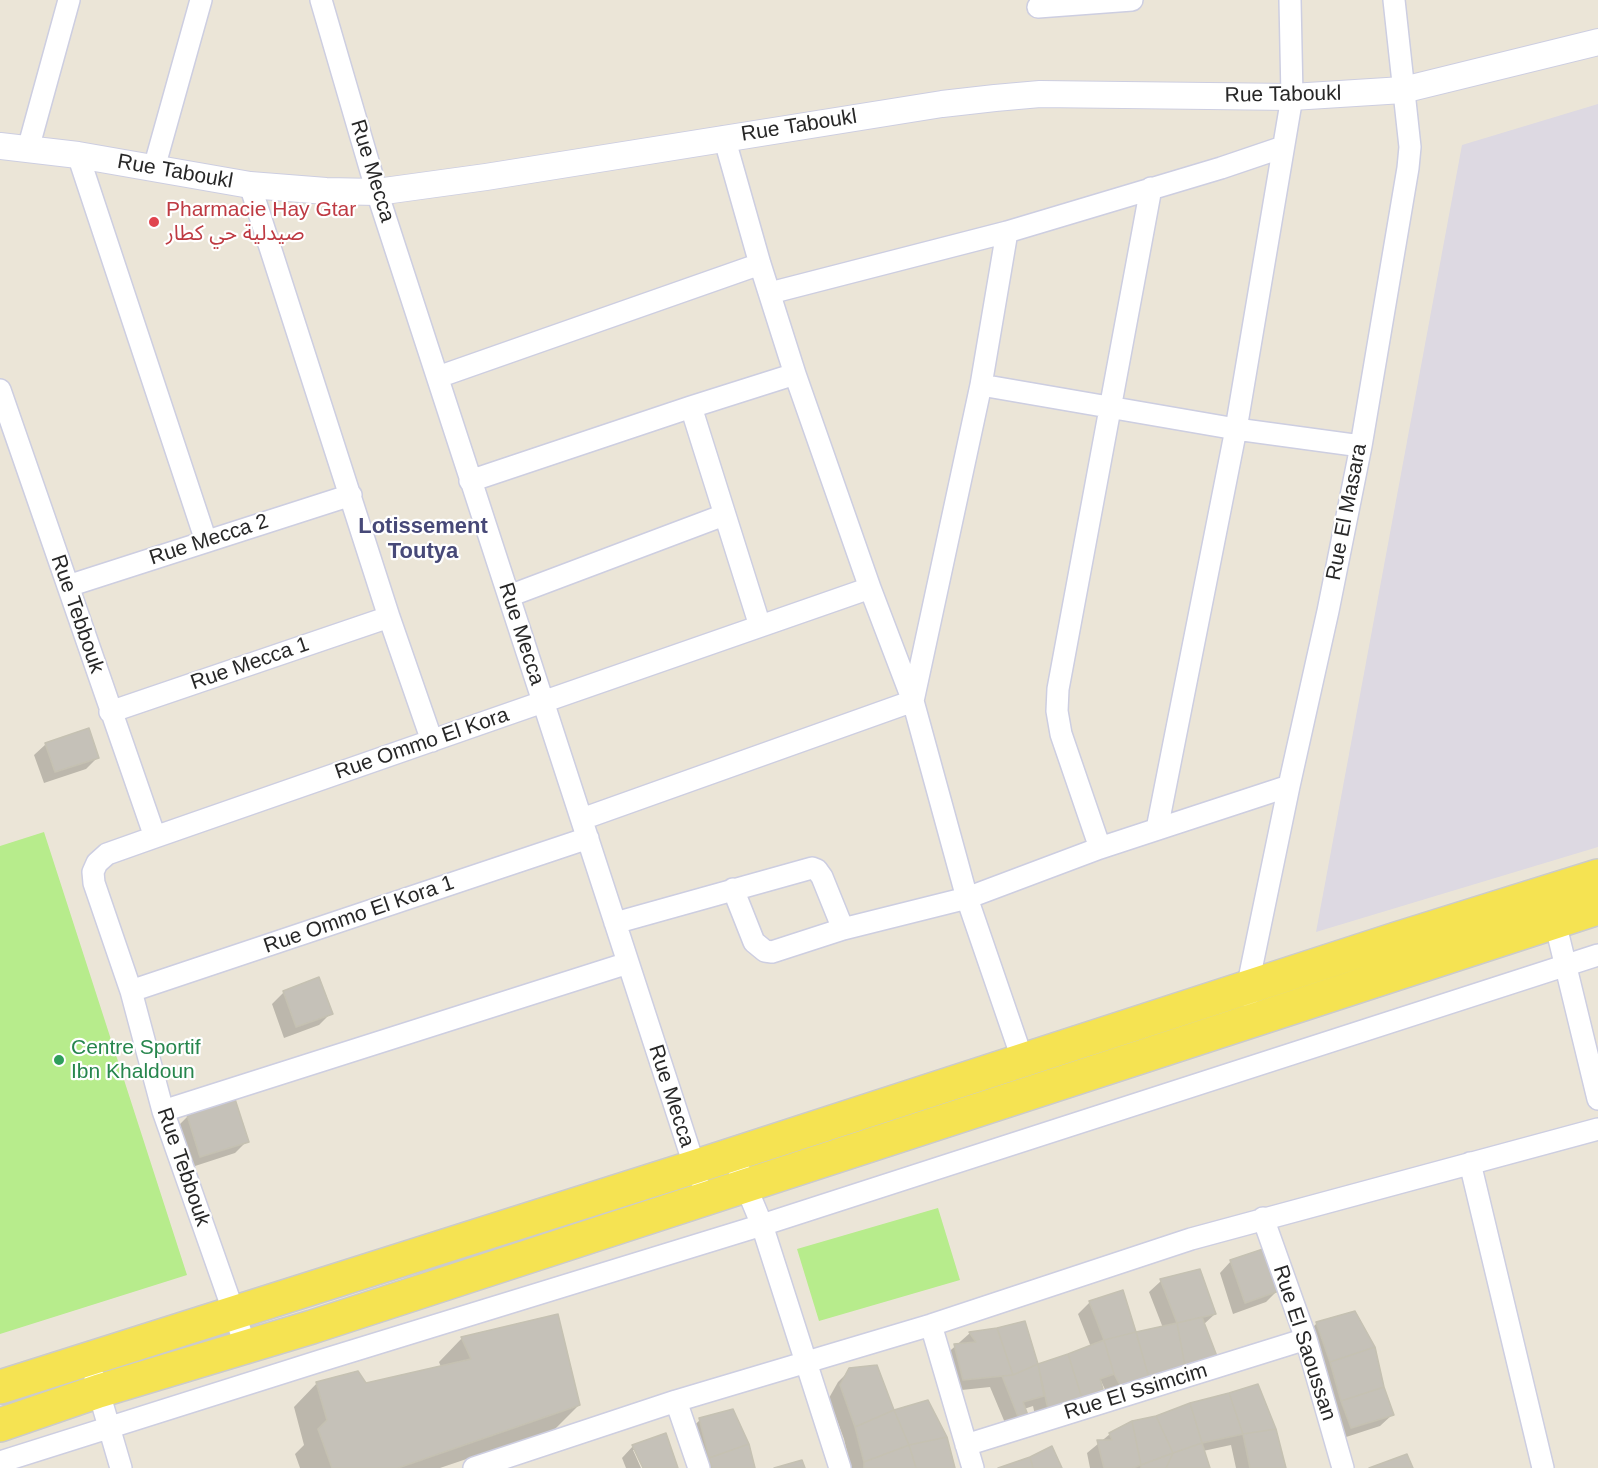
<!DOCTYPE html>
<meta charset="utf-8">
<style>
body{margin:0}
canvas{display:block;background:#ebe5d7}
</style>
<canvas width="1598" height="1468"></canvas>
<script>
const ctx = document.querySelector('canvas').getContext('2d');
ctx.lineJoin = 'round';
function fill(path, color) { ctx.fillStyle = color; ctx.fill(path, 'evenodd'); }
const poly = rows => new Path2D(rows.map(r => 'M' + r).join(''));
function stroke(path, color, width, dash) { ctx.strokeStyle = color; ctx.lineWidth = width; ctx.lineCap = dash ? 'butt' : 'round'; ctx.setLineDash(dash || []); ctx.stroke(path); }
function write(font, color, halo, rows, align = 'center') {
  ctx.font = font + ' Helvetica,"Noto Sans Arabic",sans-serif'; ctx.lineWidth = 4.5; ctx.setLineDash([]); ctx.textBaseline = 'middle'; ctx.strokeStyle = halo; ctx.fillStyle = color; for (const [text, x, y, turn = 0] of rows) {
    ctx.save(); ctx.translate(x, y); ctx.rotate((+turn || 0) * Math.PI / 180); ctx.textAlign = isNaN(turn) ? turn : align; if (halo) ctx.strokeText(text, 0, 0); ctx.fillText(text, 0, 0); ctx.restore();
  }
}
const industrial = poly([
 [1598,104,1598,847,1316,932,1462,145]
]);
const pitch = poly([
 [44,832,187,1275,0,1334,0,846],
 [938,1208,960,1280,819,1321,797,1249]
]);
const shadow = poly([
 [46,744,98,757,86,769,44,783,34,755],
 [284,992,331,1013,319,1025,284,1038,272,1004],
 [188,1116,247,1141,235,1153,189,1168,176,1128],
 [1231,1261,1278,1290,1266,1302,1233,1314,1220,1273],
 [1161,1281,1215,1314,1203,1325,1109,1398,1101,1381,1101,1388,1089,1400,1036,1420,1033,1406,1024,1409,1028,1418,1008,1430,990,1387,952,1391,943,1357,970,1333,1037,1366,1091,1347,1078,1314,1090,1302,1134,1334,1163,1328,1149,1292],
 [1317,1323,1392,1415,1380,1426,1340,1439,1305,1335],
 [462,1338,579,1405,555,1429,440,1468,300,1468,295,1454,304,1445,294,1407,317,1383,365,1384,441,1367,439,1362],
 [850,1370,893,1412,955,1468,851,1468,844,1439,829,1398,838,1382],
 [1257,1386,1283,1468,1236,1468,1231,1445,1203,1451,1208,1468,1090,1468,1087,1453,1110,1434],
 [700,1420,754,1468,697,1468,688,1431],
 [633,1446,677,1468,644,1468,636,1450,633,1450,641,1468,626,1468,622,1458]
]);
const building = poly([
 [89,728,99,758,55,772,45,743,89,728],
 [319,977,333,1014,296,1027,283,991,319,977],
 [235,1099,249,1142,200,1157,187,1115,235,1099],
 [1266,1248,1279,1291,1245,1303,1230,1260,1266,1248],
 [1200,1269,1216,1314,1177,1323,1160,1279,1200,1269],
 [1123,1290,1136,1332,1104,1340,1089,1301,1123,1290],
 [1355,1311,1375,1347,1330,1362,1316,1322,1355,1311],
 [558,1314,580,1405,398,1468,332,1468,318,1429,327,1420,316,1382,358,1371,366,1383,471,1359,461,1337,558,1314],
 [1202,1317,1218,1359,1185,1366,1177,1323,1202,1317],
 [1025,1321,1038,1364,1013,1375,997,1328,1025,1321],
 [1177,1323,1185,1366,1149,1378,1136,1332,1177,1323],
 [997,1328,1013,1375,963,1380,954,1344,976,1342,969,1332,997,1328],
 [1136,1332,1149,1378,1121,1387,1114,1374,1104,1340,1136,1332],
 [1104,1340,1114,1374,1100,1379,1103,1389,1082,1398,1068,1354,1104,1340],
 [1375,1347,1384,1387,1341,1401,1330,1362,1375,1347],
 [1068,1354,1082,1398,1048,1409,1038,1364,1068,1354],
 [1038,1364,1044,1396,1023,1402,1029,1418,1019,1419,1002,1376,1013,1375,1038,1364],
 [877,1365,894,1410,855,1427,840,1385,849,1368,877,1365],
 [1258,1384,1276,1429,1243,1434,1229,1393,1258,1384],
 [1384,1387,1394,1415,1351,1428,1341,1401,1384,1387],
 [1229,1393,1243,1434,1202,1443,1190,1403,1229,1393],
 [928,1400,947,1437,909,1445,894,1410,928,1400],
 [1190,1403,1202,1443,1173,1453,1156,1416,1190,1403],
 [733,1409,749,1444,709,1458,699,1418,733,1409],
 [894,1410,909,1445,864,1462,855,1427,894,1410],
 [1156,1416,1173,1453,1141,1465,1132,1421,1156,1416],
 [1132,1421,1141,1465,1133,1468,1104,1468,1097,1440,1112,1440,1109,1433,1132,1421],
 [1276,1429,1286,1468,1250,1468,1243,1434,1276,1429],
 [666,1433,678,1468,643,1468,632,1445,666,1433],
 [947,1437,955,1468,916,1468,909,1445,947,1437],
 [1202,1443,1210,1468,1166,1468,1173,1453,1202,1443],
 [749,1444,755,1468,712,1468,709,1458,749,1444],
 [909,1445,916,1468,864,1468,864,1462,909,1445],
 [1052,1446,1062,1468,1033,1468,1030,1457,1052,1446],
 [1173,1453,1166,1468,1141,1468,1141,1465,1173,1453],
 [1407,1454,1413,1468,1369,1468,1407,1454],
 [1030,1457,1033,1468,998,1468,1030,1457],
 [802,1460,805,1468,774,1468,802,1460]
]);
const minor = poly([
 [321,0,377,192,698,1177],
 [1038,7,1132,0],
 [724,137,760,264,795,374,870,588,913,701,967,898,1023,1061],
 [28,149,69,0],
 [78,155,206,541],
 [154,168,201,0],
 [250,185,389,617,432,741],
 [770,293,1007,232,1221,168,1283,147],
 [438,377,760,264],
 [981,385,1236,429,1361,446],
 [0,390,155,837],
 [691,407,760,626],
 [470,481,691,407,795,374],
 [68,586,351,495],
 [509,596,724,515],
 [110,712,389,617],
 [582,819,913,701,981,385,1007,232],
 [1157,829,1236,429,1292,97,1290,0],
 [1100,848,1061,734,1057,711,1058,689,1151,188],
 [733,889,754,942,765,951,772,952,843,929,967,898,1100,848,1289,786],
 [1555,922,1598,1099],
 [615,923,812,868,817,870,822,877,843,929],
 [131,991,588,838],
 [1248,996,1247,989,1289,786,1328,611,1361,446,1408,168,1410,147,1394,0],
 [163,1111,628,963],
 [732,1153,762,1225,840,1468],
 [1470,1163,1543,1468],
 [1263,1218,1306,1339,1343,1468],
 [931,1325,973,1468],
 [246,1347,163,1111,131,991,94,883,93,872,97,863,107,854,155,837,870,588],
 [95,1379,121,1468],
 [676,1401,699,1468],
 [966,1445,1306,1339],
 [0,1462,323,1360,762,1225,1598,955],
 [474,1468,676,1401,931,1325,1191,1239,1598,1129]
]);
const tertiary = poly([
 [0,146,78,155,250,185,326,191,377,192,486,177,942,104,995,98,1040,94,1292,97,1403,90,1598,42]
]);
const primary = poly([
 [0,1387,694,1167,1396,939,1598,876],
 [0,1425,99,1391,312,1327,1598,908]
]);
const markers = [
 [154,222,6,"#e0444e"],
 [59,1060,6,"#2e9e5b"]
];
const streetNames = [
 ["Rue Taboukl",1283,95,-1],
 ["Rue Taboukl",799,126,-9],
 ["Rue Mecca",372,171,73],
 ["Rue Taboukl",175,172,10],
 ["Rue El Masara",1347,512,-79],
 ["Rue Mecca 2",209,540,-18],
 ["Rue Tebbouk",77,614,71],
 ["Rue Mecca",521,634,72],
 ["Rue Mecca 1",250,664,-19],
 ["Rue Ommo El Kora",422,744,-19],
 ["Rue Ommo El Kora 1",359,915,-19],
 ["Rue Mecca",671,1096,72],
 ["Rue Tebbouk",183,1167,71],
 ["Rue El Saoussan",1304,1343,72],
 ["Rue El Ssimcim",1136,1392,-17]
];
const healthNames = [
 ["Pharmacie Hay Gtar",166,210],
 ["صيدلية حي كطار",166,234]
];
const leisureNames = [
 ["Centre Sportif",71,1048],
 ["Ibn Khaldoun",71,1072]
];
const neighbourhoodNames = [
 ["Lotissement",423,527],
 ["Toutya",423,552]
];
fill(industrial, '#ddd9e2');
fill(pitch, '#b7ec8c');
fill(shadow, '#0003');
fill(building, '#c5c1b8');
stroke(building, '#c5c1b2', 1.5);
stroke(minor, '#cdcee1', 24);
stroke(tertiary, '#cdcee1', 28);
stroke(primary, '#cbcbcb', 36);
stroke(minor, '#fff', 21);
stroke(tertiary, '#fff', 26);
stroke(primary, '#f5e352', 33);
for (const [x, y, r, color] of markers) { const dot = new Path2D(); dot.arc(x, y, r, 0, 2 * Math.PI); ctx.fillStyle = color; ctx.fill(dot); stroke(dot, '#fff', 2); }
write('21px', '#272727', '#fff', streetNames);
write('21px', '#be3a42', '#fff', healthNames, 'left');
write('21px', '#27864d', '#fff', leisureNames, 'left');
write('bold 22px', '#474978', '#fff', neighbourhoodNames);
</script>
